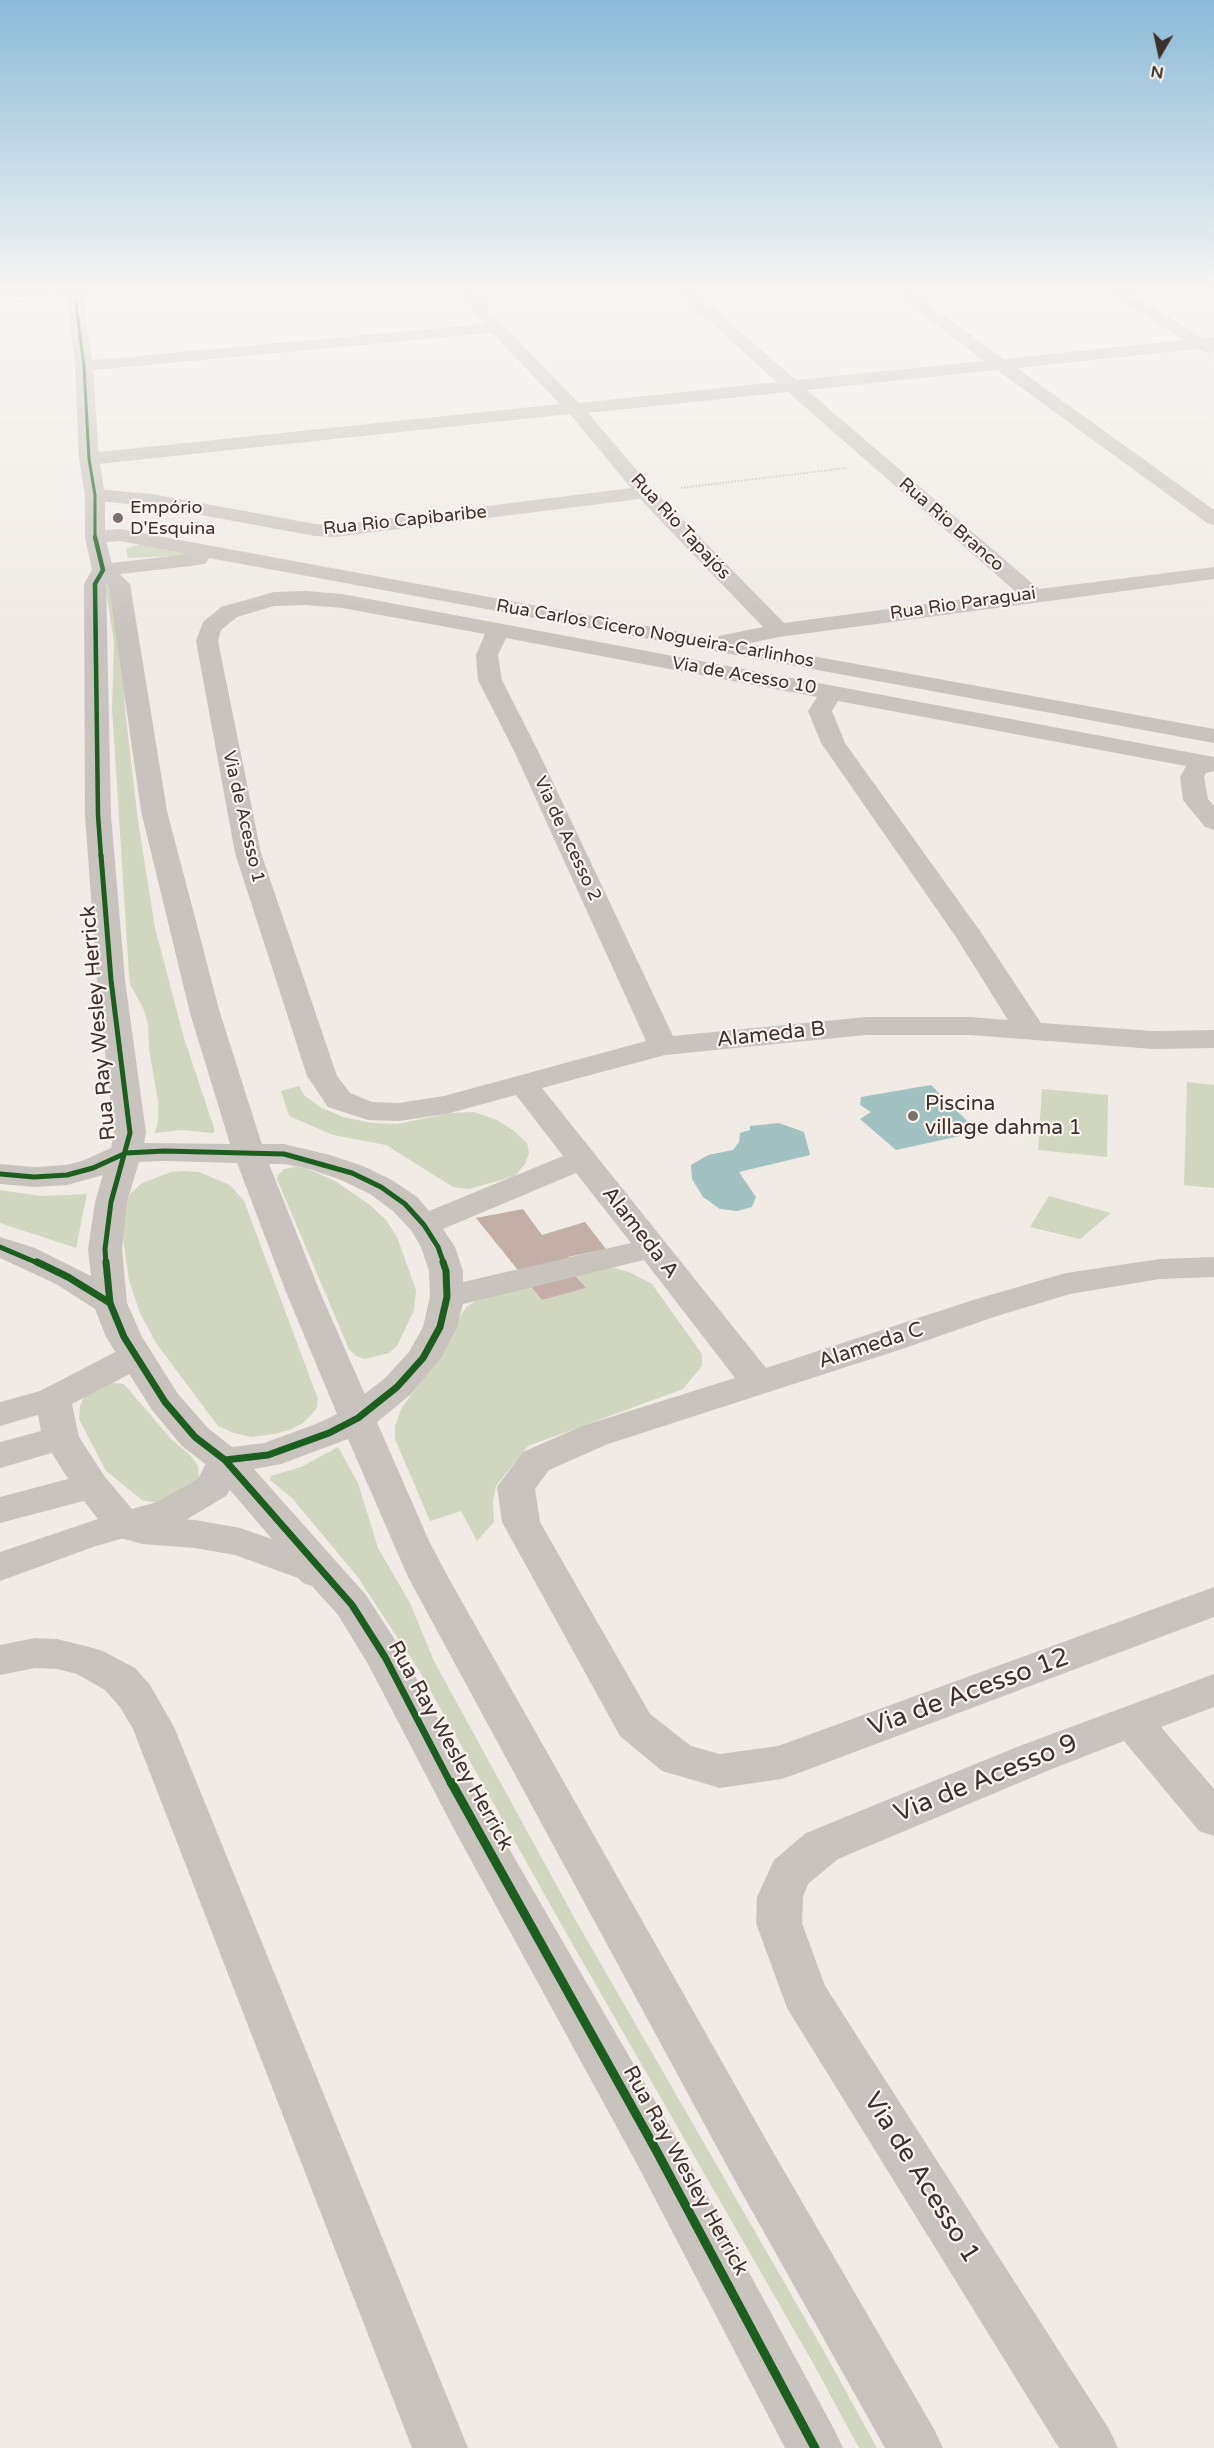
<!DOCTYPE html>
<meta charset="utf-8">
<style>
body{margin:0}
#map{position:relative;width:1214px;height:2448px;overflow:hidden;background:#f0ebe5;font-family:"Varela Round",sans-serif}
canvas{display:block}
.north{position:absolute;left:1130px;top:24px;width:60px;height:60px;-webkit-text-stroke:4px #fbf5ee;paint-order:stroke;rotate:189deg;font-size:16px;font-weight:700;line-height:24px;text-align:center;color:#3b302b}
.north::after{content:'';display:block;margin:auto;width:21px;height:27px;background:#3b302b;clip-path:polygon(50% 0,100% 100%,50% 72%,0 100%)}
</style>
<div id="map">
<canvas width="1214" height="2448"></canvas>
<div class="north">N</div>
</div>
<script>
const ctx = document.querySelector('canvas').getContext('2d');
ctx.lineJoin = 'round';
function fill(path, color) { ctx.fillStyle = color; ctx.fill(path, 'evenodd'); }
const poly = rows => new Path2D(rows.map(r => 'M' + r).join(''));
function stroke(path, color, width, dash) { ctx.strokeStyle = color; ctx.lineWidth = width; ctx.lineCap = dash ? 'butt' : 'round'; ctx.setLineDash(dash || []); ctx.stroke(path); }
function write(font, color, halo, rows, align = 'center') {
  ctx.font = font + ' "Varela Round",sans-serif'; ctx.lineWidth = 4.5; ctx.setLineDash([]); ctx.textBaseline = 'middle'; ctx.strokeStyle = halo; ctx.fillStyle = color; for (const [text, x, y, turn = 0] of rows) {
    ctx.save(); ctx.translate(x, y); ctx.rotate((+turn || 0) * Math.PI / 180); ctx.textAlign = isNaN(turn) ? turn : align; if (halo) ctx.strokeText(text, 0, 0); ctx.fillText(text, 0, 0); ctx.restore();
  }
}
const green = poly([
 [140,544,196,555,128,558,126,549],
 [105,585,109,585,114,605,122,644,125,709,138,821,155,928,184,1038,215,1131,213,1133,180,1130,155,1133,158,1120,158,1101,149,1049,148,1024,144,1010,130,984,129,974,112,708,114,642],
 [1187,1082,1214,1085,1214,1188,1184,1185],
 [299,1086,304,1095,320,1107,343,1117,372,1123,397,1124,451,1113,474,1112,497,1120,514,1131,527,1143,529,1153,525,1164,515,1176,469,1189,453,1187,386,1145,333,1135,289,1116,281,1091],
 [1042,1089,1108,1095,1107,1157,1038,1150],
 [296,1167,306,1168,335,1181,370,1205,386,1220,397,1237,416,1290,414,1310,397,1346,389,1353,365,1359,356,1356,349,1349,277,1179,278,1175,284,1169],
 [182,1171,199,1172,230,1185,244,1201,318,1399,317,1408,311,1415,303,1423,289,1430,274,1434,251,1437,234,1433,218,1426,156,1343,140,1313,129,1280,123,1238,126,1203,131,1193,142,1183,171,1172],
 [0,1190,41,1196,87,1194,76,1248,0,1223],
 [1049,1196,1111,1213,1080,1239,1030,1227],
 [588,1267,615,1268,629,1272,652,1284,702,1354,702,1366,683,1389,528,1446,496,1486,493,1502,494,1522,477,1541,461,1511,430,1521,395,1439,395,1426,402,1407,444,1351,457,1322,466,1307,479,1299,530,1285,542,1300,585,1288,571,1272],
 [111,1383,124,1384,171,1439,190,1455,198,1466,199,1478,195,1490,163,1504,142,1500,106,1471,79,1419,80,1406,86,1392],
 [338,1447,358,1483,378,1548,410,1603,434,1661,575,1919,826,2355,877,2448,859,2448,813,2363,565,1931,420,1672,357,1576,292,1498,270,1480,271,1476,301,1467]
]);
const water = poly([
 [931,1085,978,1132,896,1150,860,1119,871,1112,860,1105,861,1097],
 [779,1123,804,1132,810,1155,739,1172,756,1197,752,1207,737,1211,720,1209,703,1197,692,1179,691,1165,708,1155,733,1150,739,1142,740,1133,750,1130,750,1126]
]);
const building = poly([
 [523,1209,542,1235,585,1222,606,1249,568,1257,572,1263,565,1265,586,1288,542,1300,476,1218]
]);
const path = poly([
 [681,488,846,468]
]);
const service = poly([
 [74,290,78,292,77,294,0,298,0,294,74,290]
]);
const minor = poly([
 [68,289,97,289,95,292,74,297,68,295,66,292,68,289],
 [456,289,472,289,502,324,579,403,777,382,673,289,691,289,796,380,984,361,889,289,907,289,1004,359,1183,340,1104,289,1123,289,1204,338,1214,337,1214,352,1208,353,1197,349,1017,368,1214,510,1214,525,1207,523,997,370,807,390,1039,589,1214,567,1214,579,779,637,746,644,1214,729,1214,743,209,558,206,563,199,565,103,576,96,574,92,570,96,566,103,564,189,554,120,541,95,543,88,541,85,537,88,533,95,531,120,529,717,639,719,636,763,627,640,499,335,537,315,536,152,506,95,501,88,499,85,495,88,491,95,489,152,494,315,524,335,525,631,488,570,414,89,465,82,463,79,459,82,455,89,453,560,404,492,333,84,371,78,370,75,366,78,362,84,361,484,324,456,289],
 [788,392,1016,592,784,623,652,488,588,413,788,392],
 [306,591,342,594,1214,757,1214,771,1206,773,1204,777,1208,799,1214,806,1214,830,1205,827,1183,800,1180,777,1186,766,838,701,832,711,845,743,980,931,1041,1023,1153,1031,1214,1030,1214,1048,1153,1049,970,1035,866,1035,665,1055,542,1088,766,1368,973,1300,1066,1273,1160,1259,1214,1257,1214,1277,1160,1279,1070,1294,997,1316,902,1349,608,1444,549,1470,535,1489,540,1522,650,1714,691,1746,720,1754,778,1746,1214,1587,1214,1617,796,1774,781,1779,720,1788,662,1771,620,1736,502,1522,497,1487,523,1452,582,1426,735,1378,644,1260,463,1304,457,1327,441,1358,410,1395,371,1427,358,1430,345,1427,340,1418,345,1409,384,1379,409,1352,423,1327,430,1297,429,1271,421,1247,411,1230,393,1211,370,1194,341,1180,310,1169,284,1164,249,1164,238,1161,233,1154,238,1147,249,1144,284,1144,330,1155,363,1166,392,1180,417,1197,429,1211,563,1156,516,1095,446,1114,399,1121,368,1120,328,1107,307,1076,235,853,196,641,203,622,221,607,274,592,306,591],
 [306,605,342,608,485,634,476,655,478,680,515,753,646,1041,444,1096,399,1103,372,1102,350,1093,337,1076,261,853,218,641,221,630,237,617,274,606,306,605],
 [506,638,817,697,808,711,821,743,956,937,1008,1020,970,1017,866,1017,673,1036,539,753,502,680,498,655,506,638],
 [576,1173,631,1243,463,1282,463,1271,455,1247,443,1229,576,1173],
 [136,1345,149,1348,154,1356,149,1364,72,1404,79,1437,105,1477,132,1509,157,1502,198,1479,212,1451,225,1447,238,1451,244,1460,232,1487,226,1496,184,1521,96,1546,0,1581,0,1552,98,1519,84,1501,0,1523,0,1497,68,1479,52,1453,0,1468,0,1442,41,1431,38,1415,0,1426,0,1402,40,1391,123,1348,136,1345],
 [35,1638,57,1639,89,1647,103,1651,135,1668,150,1685,174,1727,468,2448,412,2448,133,1729,120,1707,105,1690,77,1674,57,1669,35,1668,0,1675,0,1645,35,1638],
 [1214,1674,1214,1707,1161,1727,1214,1789,1214,1836,1199,1831,1124,1741,1052,1769,838,1859,808,1884,803,1897,802,1923,825,1986,1109,2429,1118,2448,1059,2448,787,2008,756,1923,757,1897,774,1860,806,1833,1022,1745,1214,1674]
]);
const tertiary = poly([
 [66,289,82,289,93,366,99,459,105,495,105,537,113,568,130,584,167,811,220,1013,265,1154,320,1292,429,1541,448,1577,769,2145,934,2429,943,2448,885,2448,733,2177,408,1577,348,1439,281,1464,254,1469,366,1595,399,1646,485,1807,674,2134,834,2429,843,2448,785,2448,638,2166,455,1831,368,1664,338,1615,312,1586,303,1583,298,1578,235,1555,195,1548,142,1544,110,1535,105,1525,110,1515,124,1512,142,1516,195,1520,240,1528,272,1539,212,1469,182,1446,152,1410,106,1337,95,1309,56,1284,0,1258,0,1237,35,1248,91,1276,88,1249,95,1202,103,1175,67,1185,34,1187,0,1184,0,1164,34,1167,66,1165,82,1161,111,1148,114,1133,97,980,85,815,84,584,92,570,85,537,85,495,79,459,75,366,66,289],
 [106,584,109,586,141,811,190,1013,230,1144,144,1143,146,1133,125,980,111,815,106,584],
 [164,1161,237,1163,286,1292,337,1414,316,1424,264,1443,232,1447,208,1428,178,1394,142,1337,127,1303,122,1249,127,1202,139,1162,164,1161]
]);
const cyclewayFar4 = poly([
 [74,289,84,366,89,459,95,495,95,538]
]);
const cyclewayFar3 = poly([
 [95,537,103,570,95,584,98,815,101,857]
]);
const cyclewayFar2 = poly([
 [101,855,111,980,130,1133,111,1202,105,1249,106,1264],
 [0,1174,34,1177,67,1175,93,1168,126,1153,164,1151,284,1154,352,1173,381,1187,405,1204,424,1225,438,1247,444,1264],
 [0,1247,40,1264]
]);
const cyclewayFar1 = poly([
 [37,1262,68,1277,110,1303],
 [106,1262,110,1303,124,1337,165,1402,195,1437,225,1460,352,1605,385,1657,451,1784],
 [225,1460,268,1455,329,1433,358,1418,397,1387,423,1358,440,1327,447,1297,446,1271,443,1262]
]);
const cycleway = poly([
 [451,1782,656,2150,815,2448]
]);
const markers = [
 [118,518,6,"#7a716c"],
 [913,1116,6,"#7a716c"]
];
const farPoinames = [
 ["Empório",130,508],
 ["D'Esquina",130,529]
];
const farStreetnames = [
 ["Rua Rio Capibaribe",405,521,-6],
 ["Rua Rio Branco",951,525,41],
 ["Rua Rio Tapajós",680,527,47],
 ["Rua Rio Paraguai",963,604,-8],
 ["Rua Carlos Cicero Nogueira-Carlinhos",655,634,10],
 ["Via de Acesso 10",744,676,10],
 ["Via de Acesso 1",243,817,77],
 ["Via de Acesso 2",567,839,65]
];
const streetNames = [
 ["Rua Ray Wesley Herrick",99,1023,-95],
 ["Alameda B",771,1035,-6],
 ["Alameda A",640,1233,52],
 ["Alameda C",871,1346,-18],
 ["Rua Ray Wesley Herrick",450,1746,61],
 ["Rua Ray Wesley Herrick",685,2171,61]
];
const poiNames = [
 ["Piscina",925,1104],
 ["village dahma 1",925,1128]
];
const nearStreetnames = [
 ["Via de Acesso 12",969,1693,-20],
 ["Via de Acesso 9",986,1779,-22],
 ["Via de Acesso 1",921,2178,58]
];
fill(green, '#d1d6bf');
fill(water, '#a1c2c1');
fill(building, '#c3afa7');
stroke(path, '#c2bbb6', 2, [1.5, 1.5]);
fill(service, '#c9c3be');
fill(minor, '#c9c3be');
fill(tertiary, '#c9c3be');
stroke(cyclewayFar4, '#1b5e20', 3);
stroke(cyclewayFar3, '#1b5e20', 4.5);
stroke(cyclewayFar2, '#1b5e20', 5);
stroke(cyclewayFar1, '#1b5e20', 7);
stroke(cycleway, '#1b5e20', 9);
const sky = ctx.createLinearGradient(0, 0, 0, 632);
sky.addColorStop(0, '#8bbad8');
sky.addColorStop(0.46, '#f8f6f3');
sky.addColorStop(1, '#f8f6f300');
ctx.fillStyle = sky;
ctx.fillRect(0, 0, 1214, 632);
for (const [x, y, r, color] of markers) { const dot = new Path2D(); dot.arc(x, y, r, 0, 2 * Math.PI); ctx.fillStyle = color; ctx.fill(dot); stroke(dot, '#fbf5ee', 2); }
write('18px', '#3b302b', '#fbf5ee', farPoinames, 'left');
write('18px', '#3b302b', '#fbf5ee', farStreetnames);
write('21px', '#3b302b', '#fbf5ee', streetNames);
write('21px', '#3b302b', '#fbf5ee', poiNames, 'left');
write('26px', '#3b302b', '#fbf5ee', nearStreetnames);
</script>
